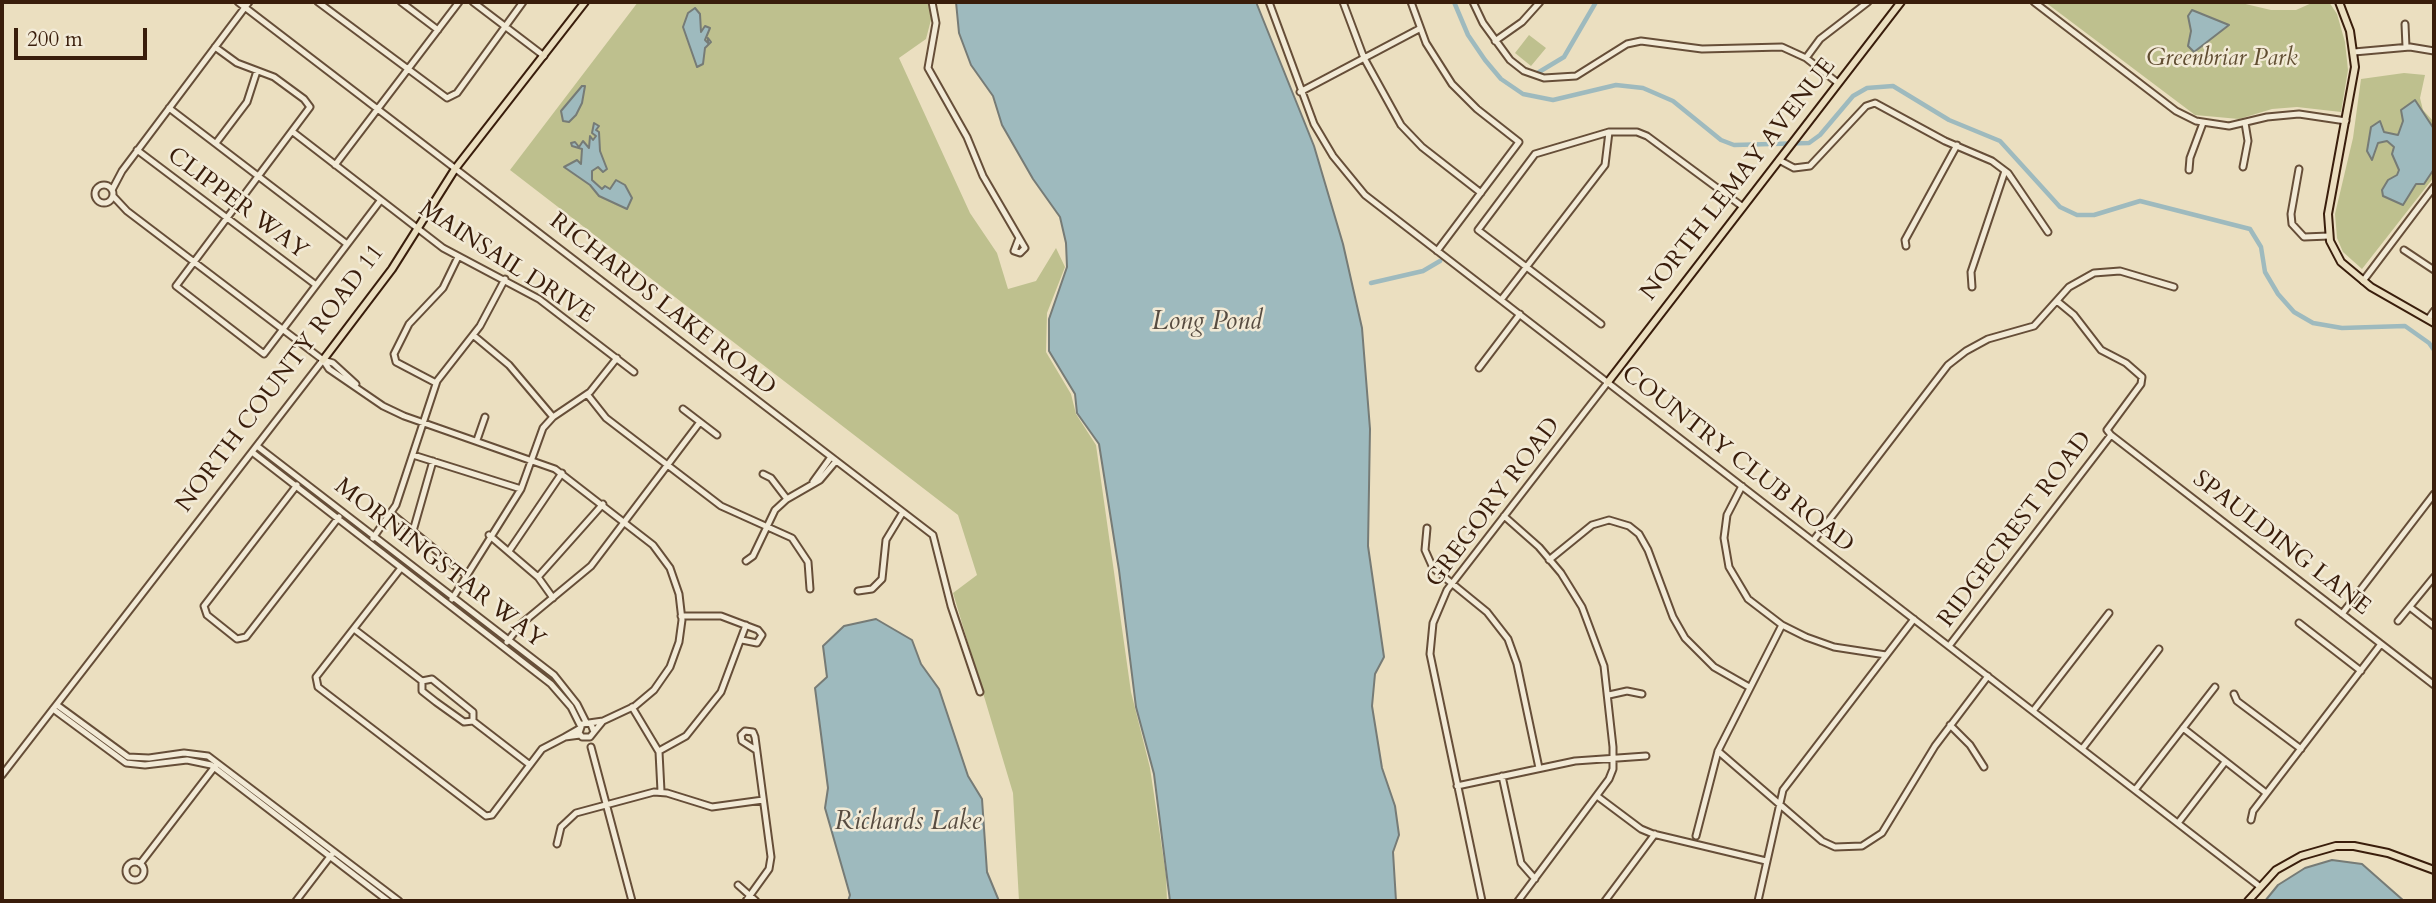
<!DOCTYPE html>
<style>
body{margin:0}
#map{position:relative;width:2436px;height:903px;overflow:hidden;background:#ebdfc0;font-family:Cardo,serif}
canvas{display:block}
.frame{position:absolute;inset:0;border:4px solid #391d0b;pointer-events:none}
.scale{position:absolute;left:14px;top:28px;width:133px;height:32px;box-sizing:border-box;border:4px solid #391d0b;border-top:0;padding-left:9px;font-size:21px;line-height:24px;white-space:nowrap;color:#391d0b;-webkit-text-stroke:5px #f2ead6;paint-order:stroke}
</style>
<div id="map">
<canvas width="2436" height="903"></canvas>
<div class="frame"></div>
<div class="scale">200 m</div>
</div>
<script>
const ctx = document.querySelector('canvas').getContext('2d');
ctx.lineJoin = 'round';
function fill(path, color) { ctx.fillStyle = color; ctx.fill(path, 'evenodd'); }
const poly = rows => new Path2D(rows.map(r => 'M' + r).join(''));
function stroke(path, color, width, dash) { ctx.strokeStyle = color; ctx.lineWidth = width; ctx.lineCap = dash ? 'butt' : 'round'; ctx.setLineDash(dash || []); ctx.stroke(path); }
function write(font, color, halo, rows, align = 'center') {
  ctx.font = font + ' Cardo,serif'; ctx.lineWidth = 5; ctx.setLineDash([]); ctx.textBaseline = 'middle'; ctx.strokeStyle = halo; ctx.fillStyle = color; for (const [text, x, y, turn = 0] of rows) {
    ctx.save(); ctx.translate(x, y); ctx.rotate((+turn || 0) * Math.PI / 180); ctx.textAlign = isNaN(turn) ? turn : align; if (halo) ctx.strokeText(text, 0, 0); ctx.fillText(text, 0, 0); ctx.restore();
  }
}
const green = poly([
 [638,2,927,2,932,16,926,39,899,58,970,213,997,253,1008,289,1036,281,1056,248,1065,267,1047,313,1046,352,1071,394,1076,414,1096,445,1131,692,1150,768,1166,875,1167,901,1019,901,1013,793,953,593,977,575,958,515,510,170],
 [2045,2,2237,2,2271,10,2296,10,2314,2,2329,2,2337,14,2345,42,2348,70,2341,112,2297,107,2272,109,2239,119,2195,115],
 [1529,35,1546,48,1531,66,1515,53],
 [2404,73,2425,75,2420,98,2423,110,2434,122,2434,177,2362,269,2343,252,2337,238,2335,214,2353,138,2361,79]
]);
const water = poly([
 [956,2,1256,2,1314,146,1343,244,1362,328,1370,429,1368,546,1384,657,1375,674,1372,706,1382,768,1395,806,1399,835,1393,852,1396,901,1170,901,1154,774,1136,707,1119,570,1099,444,1077,413,1075,394,1049,351,1049,319,1067,267,1066,243,1060,217,1033,179,1002,125,993,96,971,65,959,33,956,2],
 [695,8,700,14,701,32,705,26,710,28,705,40,708,43,708,38,711,42,705,48,703,64,697,67,683,27,688,13,695,8],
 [2192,10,2229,25,2194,52,2188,46,2191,31,2188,16,2192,10],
 [582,86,585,86,582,103,576,115,569,122,563,121,561,111,582,86],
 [2415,100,2434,129,2434,169,2424,184,2416,184,2403,205,2383,196,2382,190,2388,180,2397,175,2399,170,2392,154,2394,147,2387,141,2378,143,2372,160,2367,151,2371,127,2380,121,2384,132,2398,135,2403,121,2401,110,2415,100],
 [594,123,599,126,596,130,599,132,600,151,607,169,603,172,598,167,592,171,592,180,602,189,605,186,610,189,616,180,625,185,632,198,627,209,599,196,590,185,564,167,577,160,581,164,582,149,572,146,571,143,575,142,579,147,583,141,589,148,590,136,593,140,596,136,592,133,594,123],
 [876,619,912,640,921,664,939,689,968,776,982,799,987,872,999,901,848,901,850,895,825,808,828,788,815,688,827,677,823,646,844,626,876,619],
 [2332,860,2362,864,2404,901,2265,901,2278,885,2305,868,2332,860]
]);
const canal = poly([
 [1454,2,1468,35,1485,60,1501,79,1523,94,1553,100,1616,85,1643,88,1673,101,1721,140,1734,145,1809,143,1820,135,1853,96,1867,88,1893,86,1949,120,2000,141,2060,207,2077,215,2094,215,2140,201,2250,229,2261,247,2265,272,2278,294,2294,312,2313,323,2342,328,2405,326,2429,343,2434,350],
 [1539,72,1564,57,1596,2],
 [1371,283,1423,271,1440,261]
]);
const minor = poly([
 [238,2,933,535,951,606,980,692],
 [318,2,447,98,457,93,523,2],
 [401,2,438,30],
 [473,2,544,56],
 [932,2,936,23,928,68,967,137,983,176,1025,248,1020,253,1014,251,1019,238],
 [1269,2,1314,124,1333,156,1365,195,2259,886],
 [1343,2,1364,58,1401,125,1422,147,1481,193],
 [1411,2,1426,43,1452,84,1477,109,1519,142,1437,251],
 [1473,2,1483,23,1510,60,1524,71,1544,78,1576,76,1627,44,1641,41,1702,49,1782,47,1806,58,1838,83],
 [2034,2,2176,111,2196,121,2229,126,2267,117,2299,114,2346,121],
 [2405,24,2406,47],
 [1495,41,1522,22,1540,2],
 [215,47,237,63,274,77,304,99,310,107,176,286,264,354,380,201],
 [2354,52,2410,47,2434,51],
 [1806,58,1820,39,1868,2],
 [1300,92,1419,29],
 [169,108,347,244],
 [293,132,443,248,539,299,634,372],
 [216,143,247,102,257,71],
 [137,150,316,285],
 [1779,160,1794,168,1810,166,1866,106,1875,103,1945,141,1992,161,2008,173,2048,232],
 [335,165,459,2],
 [2243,167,2248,141,2245,123],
 [2299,169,2291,214,2292,224,2304,237,2329,236],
 [2189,170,2190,158,2203,123],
 '95 194a9 9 0 1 1 18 0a9 9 0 1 1-18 0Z',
 [112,190,122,171,249,2],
 [113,196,127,211,323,360,329,369,383,406,404,416,555,469,653,545,670,568,679,594,682,620,679,642,670,667,654,690,635,706,603,721],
 [1906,246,1905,240,1957,145],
 [2404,250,2434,270],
 [2363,281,2434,187],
 [1972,287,1971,272,2005,171],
 [1501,300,1605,165,1609,132],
 [2057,301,2074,315,2101,350,2126,363,2142,377,2141,384,2107,430,2111,435,2434,685],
 [2429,318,2434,311],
 [1601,324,1478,230,1535,154,1609,132,1637,132,1647,136,1743,207],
 [473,335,509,365,553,417],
 [323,360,333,363,356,384],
 [1479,368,1520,314],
 [436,383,396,362,394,354,409,324,443,288,458,257],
 [587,394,606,418,721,506,792,538,808,562,810,589],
 [683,409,717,435],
 [477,440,485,417],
 [257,446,554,675,577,704,586,722],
 [252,452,551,684,571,707,580,725],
 [413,455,521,489],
 [763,474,771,478,787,499],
 [813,482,831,457],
 [297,485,204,606,207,615,237,639,246,637,339,517],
 [1742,486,1727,515,1724,538,1729,567,1748,599,1782,625,1806,637,1834,647,1886,655],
 [392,514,466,575],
 [1504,516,1539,547,1561,573,1582,607,1604,666,1613,747,1613,769,1609,779,1518,901],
 [1427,528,1425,550,1433,568,1487,612,1508,639,1517,664,1539,768],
 [413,531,433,461],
 [489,535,538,577,553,598],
 [373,538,396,505,437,381,480,326,505,279],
 [1813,541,1948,365,1966,351,1988,339,2034,326,2069,287,2094,273,2120,271,2174,287],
 [509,551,562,473],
 [1549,560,1592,525,1609,520,1629,526,1639,534,1648,550,1673,617,1685,638,1714,667,1749,687],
 [746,561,753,556,775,510,787,499,820,480,836,461],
 [401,568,316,677,318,687,486,816,492,815,542,749,565,737],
 [538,577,603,504],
 [858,591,872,589,882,579,886,540,903,512],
 [452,599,521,489,543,428,553,417,590,392,617,358],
 [2411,608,2434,626],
 [2342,614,2434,494],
 [681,616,721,616,758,630,762,635,757,643,742,640],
 [2398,621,2434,577],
 [2299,623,2361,671],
 [354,629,422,681],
 [507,642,521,624,591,566,700,422],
 [1949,646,2111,435],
 [2234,694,2237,701,2301,749],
 [1609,695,1627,691,1642,694],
 [57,705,128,757,149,758,184,753,208,756,399,901],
 [632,707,659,752,661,791],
 [53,709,126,763,145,765,187,760,211,765,388,901],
 [2033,711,2109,613],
 [473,721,464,722,436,702,422,691,422,681,432,679,468,708,473,712,473,721,530,765],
 [591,724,594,732,590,737,582,737,579,733,582,724,603,721,594,732],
 [1950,725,1970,745,1984,767],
 [2183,728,2266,793],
 [579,729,565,737,580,735],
 [591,747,632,901],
 [2082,749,2159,649],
 [659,751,686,736,721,692,746,625],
 [1718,751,1822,841,1835,847,1862,846,1882,833,1935,746,1988,676],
 [2,775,323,360],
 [1502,776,1521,863,1535,879],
 [1457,786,1575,761,1646,756],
 [2135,790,2215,687],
 [1597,796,1641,829,1653,834,1766,861],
 [2251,820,2253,811,2381,644],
 [2178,823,2225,762],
 [1696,836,1718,751,1782,625],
 [557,844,561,827,576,813,654,792,667,793,712,807,763,800],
 '126 871a9 9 0 1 1 18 0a9 9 0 1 1-18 0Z',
 [140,864,216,765],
 [738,885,756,901],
 [296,901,332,854],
 [746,901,769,869,771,857,755,737,753,732,745,731,741,735,742,741,756,750],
 [1482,901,1430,654,1433,623,1447,590,1608,382],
 [1605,901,1655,834],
 [1758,901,1783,790,1914,619]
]);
const major = poly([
 [2339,2,2350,31,2355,67,2328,214,2330,241,2341,262,2371,287,2434,323],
 [323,360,392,269,455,169,585,2],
 [1608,382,1901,2],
 [2248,901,2276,870,2301,856,2336,846,2354,846,2388,853,2434,870]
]);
const parkNames = [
 ["Greenbriar Park",2222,59]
];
const streetNames = [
 ["NORTH LEMAY AVENUE",1739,180,-52],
 ["CLIPPER WAY",237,204,37],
 ["MAINSAIL DRIVE",506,263,33],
 ["RICHARDS LAKE ROAD",662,305,38],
 ["NORTH COUNTY ROAD 11",281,379,-53],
 ["COUNTRY CLUB ROAD",1737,460,38],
 ["GREGORY ROAD",1494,503,-53],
 ["RIDGECREST ROAD",2016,530,-53],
 ["SPAULDING LANE",2281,544,38],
 ["MORNINGSTAR WAY",439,564,38]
];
const waterNames = [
 ["Long Pond",1207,323],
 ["Richards Lake",908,823]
];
fill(green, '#bec08e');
fill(water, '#9ebabe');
stroke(water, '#767b76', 2);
stroke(canal, '#9ebabe', 4.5);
stroke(minor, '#664e38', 9);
stroke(major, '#391d0b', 10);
stroke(minor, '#f2ead6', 5);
stroke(major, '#ebdfc0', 6);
write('italic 24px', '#614e32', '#f2ead6', parkNames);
write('24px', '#391d0b', '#f2ead6', streetNames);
write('italic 26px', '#574c41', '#f2ead6', waterNames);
</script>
